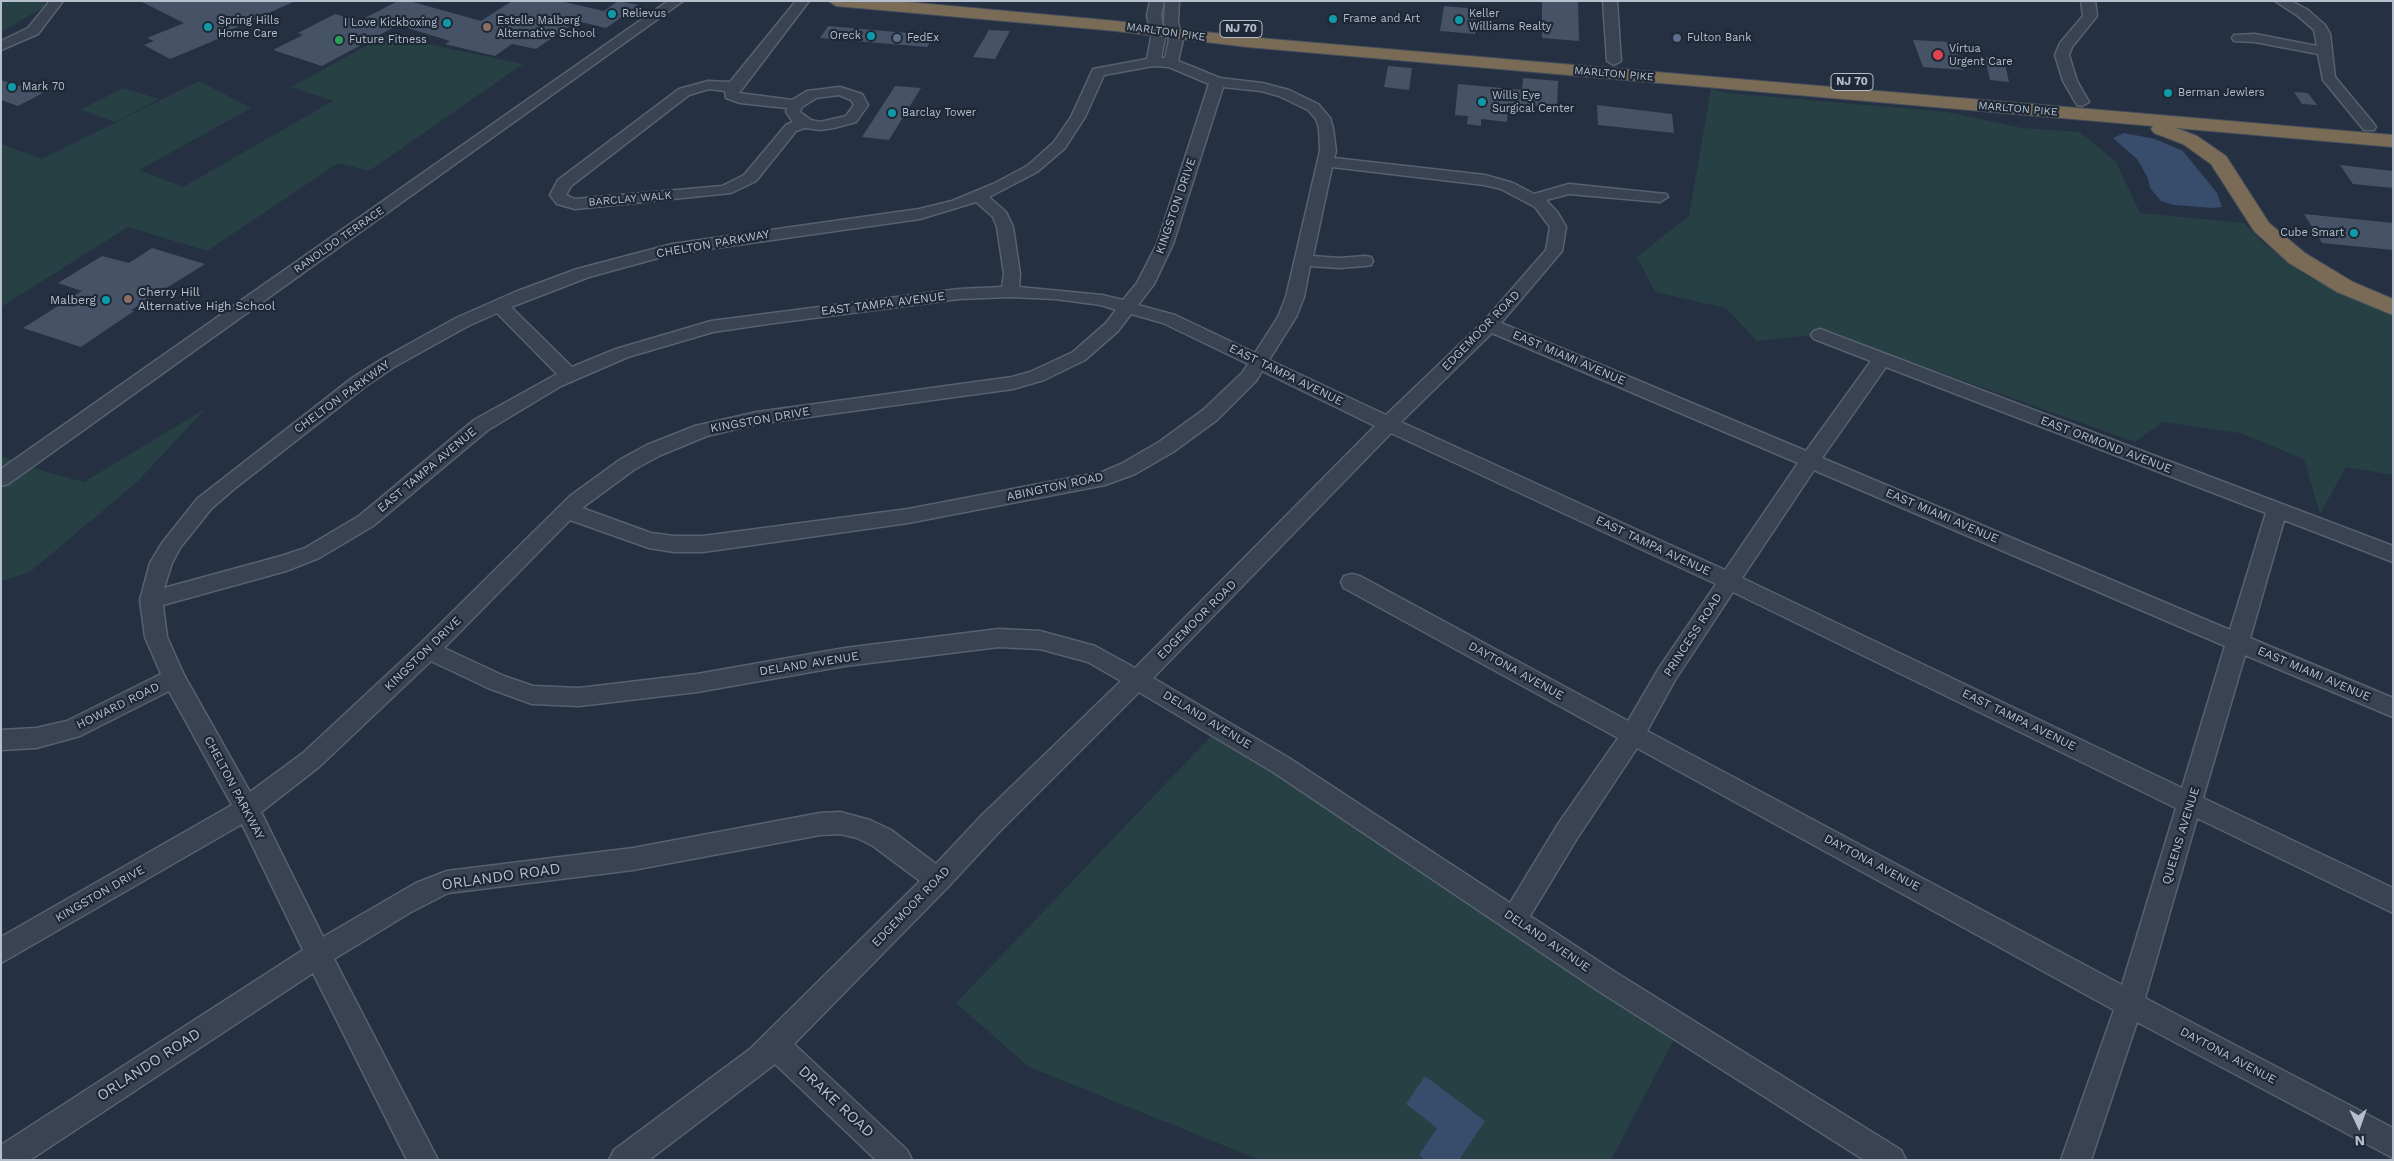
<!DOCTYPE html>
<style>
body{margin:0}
#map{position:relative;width:2394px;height:1161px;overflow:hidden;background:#253143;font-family:"Work Sans",sans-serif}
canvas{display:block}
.frame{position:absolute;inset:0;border:2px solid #b6bfcc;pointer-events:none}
.north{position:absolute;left:2334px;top:1101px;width:50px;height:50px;-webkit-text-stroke:4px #1e2837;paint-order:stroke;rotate:177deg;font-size:14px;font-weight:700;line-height:20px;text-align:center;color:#b6bfcc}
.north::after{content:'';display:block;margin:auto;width:18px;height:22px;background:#b6bfcc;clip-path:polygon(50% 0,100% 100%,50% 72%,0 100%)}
</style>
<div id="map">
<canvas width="2394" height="1161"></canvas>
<div class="frame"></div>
<div class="north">N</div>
</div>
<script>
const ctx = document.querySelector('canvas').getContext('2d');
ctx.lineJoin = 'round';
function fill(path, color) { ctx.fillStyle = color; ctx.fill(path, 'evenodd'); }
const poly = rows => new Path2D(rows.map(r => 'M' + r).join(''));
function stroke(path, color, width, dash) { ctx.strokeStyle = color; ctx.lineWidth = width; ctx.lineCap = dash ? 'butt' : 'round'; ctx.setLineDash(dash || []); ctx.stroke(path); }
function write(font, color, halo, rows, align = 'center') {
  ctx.font = font + ' "Work Sans",sans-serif'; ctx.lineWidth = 4.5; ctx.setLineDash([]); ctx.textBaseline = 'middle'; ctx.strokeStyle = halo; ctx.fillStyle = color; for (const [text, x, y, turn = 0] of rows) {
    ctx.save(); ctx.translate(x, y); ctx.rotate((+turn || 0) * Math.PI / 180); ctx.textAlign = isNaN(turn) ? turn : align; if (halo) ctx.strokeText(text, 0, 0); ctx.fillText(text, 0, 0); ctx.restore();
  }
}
const green = poly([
 [6,1,39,1,49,4,1,32,1,3],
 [390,33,432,45,523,64,369,171,338,163,207,251,128,227,1,307,1,144,42,159,199,81,251,108,139,170,183,187,333,101,291,87],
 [123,88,159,99,115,122,80,110],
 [1711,89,1727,93,1947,112,2022,128,2080,132,2116,162,2140,213,2244,223,2264,244,2309,277,2357,301,2393,315,2393,475,2346,467,2320,514,2304,459,2240,433,2163,422,2135,442,1831,333,1757,341,1726,308,1655,292,1637,257,1689,216],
 [205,409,138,481,30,572,1,581,1,456,49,473,84,482],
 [1218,729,1680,1028,1611,1160,1260,1160,1029,1067,956,1003]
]);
const water = poly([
 [2124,133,2155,139,2183,151,2217,193,2222,207,2213,208,2174,205,2161,201,2150,188,2148,178,2137,159,2113,138],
 [1425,1076,1485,1121,1459,1160,1425,1160,1419,1155,1437,1128,1406,1104]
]);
const building = poly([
 [140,1,293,1,293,2,231,30,235,32,170,59,144,45,154,41,147,38,184,23],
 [398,1,409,1,481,21,512,1,560,1,604,11,618,1,639,5,606,28,577,21,536,49,512,44,495,56,445,44,450,41,398,25,322,66,273,50,303,35,298,33,335,14,359,21],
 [1542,1,1578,2,1579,41,1542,38],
 [1444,6,1478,9,1475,34,1440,31],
 [828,26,896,32,935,35,927,47,820,38],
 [989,30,1010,31,995,59,973,57],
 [1913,40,1952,42,1964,70,1923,67],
 [1985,57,2004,59,2009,82,1990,80],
 [1388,66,1412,68,1409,90,1384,87],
 [1523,78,1558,81,1557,108,1508,103,1507,122,1481,119,1481,126,1467,124,1468,116,1455,115,1458,84,1522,90],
 [1,80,43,93,18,106,1,100],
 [895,86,921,88,889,140,862,137],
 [2294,92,2308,93,2317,105,2302,104],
 [1597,105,1672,114,1674,133,1598,125],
 [2340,165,2393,171,2393,188,2353,184],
 [2304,214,2393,223,2393,250,2322,243],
 [152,248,205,264,131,310,134,311,81,347,23,328,82,291,58,283,102,256,129,263]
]);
const minor = poly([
 [50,1,63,1,38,34,1,50,1,41,28,28,50,1],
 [668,1,683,1,8,484,1,486,1,469,668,1],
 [796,1,809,1,739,93,792,100,807,91,840,87,862,94,868,105,856,122,834,128,820,130,805,128,796,131,756,181,731,193,575,209,557,204,550,195,558,180,679,89,708,81,730,82,796,1],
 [709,89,725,91,726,98,740,103,787,108,786,112,793,122,786,125,744,175,722,186,575,199,566,195,571,186,689,95,709,89],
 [839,95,851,100,854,105,846,116,820,122,811,120,800,112,802,107,816,98,839,95],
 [1150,1,1164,1,1161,15,1165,38,1161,58,1165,58,1169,40,1164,23,1165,1,1179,1,1178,23,1183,40,1178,61,1220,78,1262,83,1289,90,1318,104,1330,118,1333,128,1336,151,1334,158,1485,175,1513,183,1534,194,1569,184,1666,194,1668,197,1660,202,1569,194,1546,200,1558,213,1566,227,1562,251,1501,323,1806,451,1871,361,1814,339,1811,335,1814,331,1820,329,2393,546,2393,562,2284,520,2250,638,2393,698,2393,717,2245,655,2203,798,2393,888,2393,913,2197,818,2145,998,2393,1128,2393,1158,2137,1022,2091,1160,2061,1160,2114,1010,1637,748,1576,840,1530,916,1615,972,1901,1150,1906,1160,1864,1160,1597,990,1273,772,1139,692,1000,831,947,888,794,1044,907,1150,912,1160,876,1160,775,1064,649,1160,609,1160,614,1150,750,1049,920,881,873,846,857,838,840,834,820,835,633,870,448,893,411,912,334,959,438,1160,407,1160,313,973,30,1160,1,1160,1,1145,303,950,242,824,1,963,1,937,232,805,169,691,80,736,36,748,1,750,1,730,36,728,67,721,161,674,145,637,140,600,150,563,162,543,197,499,352,378,382,359,456,318,515,292,577,269,672,244,919,209,952,201,993,184,1027,166,1054,142,1071,117,1093,69,1147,59,1151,38,1147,15,1150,1],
 [1153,66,1169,67,1209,84,1157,244,1137,283,1123,300,1102,295,1019,287,1020,274,1013,227,1006,212,989,197,1037,172,1065,148,1085,117,1104,75,1153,66],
 [1223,87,1261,91,1279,96,1308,110,1316,119,1319,128,1320,151,1286,297,1278,317,1255,353,1175,315,1138,305,1154,284,1173,244,1223,87],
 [1332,167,1484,185,1501,189,1535,207,1550,227,1546,250,1484,321,1386,415,1269,360,1296,317,1304,297,1310,266,1339,268,1365,266,1371,265,1373,261,1371,257,1365,256,1339,258,1313,256,1332,167],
 [976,202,993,217,997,227,1004,274,1002,287,959,289,711,321,616,349,572,367,511,307,589,277,673,254,920,219,976,202],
 [1010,297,1055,299,1101,305,1116,310,1106,323,1073,352,1030,372,1012,377,757,412,695,426,647,445,621,459,570,496,420,644,303,753,250,792,184,675,167,637,163,605,286,571,319,558,373,526,488,430,561,386,628,357,713,332,767,324,959,299,1010,297],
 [497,313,557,374,474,420,359,516,305,548,281,556,164,588,172,563,180,548,211,509,234,489,366,386,394,367,468,326,497,313],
 [1131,314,1163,323,1248,364,1242,373,1203,410,1159,442,1121,464,1102,472,908,509,703,536,674,536,651,533,582,508,635,469,661,455,707,436,757,424,1013,389,1044,380,1085,360,1118,331,1131,314],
 [1492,333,1798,463,1725,570,1401,422,1492,333],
 [1886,367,2266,513,2230,630,1822,458,1886,367],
 [1262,371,1375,426,1135,668,1095,646,1040,631,999,629,845,648,697,674,579,688,533,686,504,676,444,648,570,520,649,548,674,552,703,552,908,523,1105,485,1135,474,1173,452,1217,420,1256,381,1262,371],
 [1391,433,1716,584,1659,668,1628,721,1360,576,1352,574,1344,576,1341,582,1344,588,1618,738,1558,824,1510,903,1289,758,1153,678,1391,433],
 [1814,470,2225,646,2182,788,1742,578,1814,470],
 [1733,592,2176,808,2122,985,1647,731,1675,680,1733,592],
 [999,647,1040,649,1088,662,1121,681,982,815,936,864,891,830,870,820,840,812,820,813,633,848,447,871,416,883,323,937,261,812,319,767,431,661,488,688,532,704,579,706,697,692,845,666,999,647],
 [1603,1,1617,1,1621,61,1614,65,1607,61,1603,1],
 [2081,1,2095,1,2097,16,2072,47,2069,55,2077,81,2089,102,2082,106,2077,105,2063,81,2055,55,2060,43,2083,16,2081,1],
 [2275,1,2291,1,2308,10,2325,25,2330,34,2335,77,2374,124,2376,127,2374,130,2364,130,2323,80,2318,54,2255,42,2234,41,2232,38,2234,35,2255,34,2317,46,2314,30,2298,16,2275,1]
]);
const highway = poly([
 [828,1,896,1,1116,21,1247,37,2393,135,2393,147,2176,128,2197,136,2226,156,2269,223,2305,253,2353,282,2393,299,2393,315,2337,292,2289,263,2254,231,2211,164,2183,144,2154,133,2151,129,2153,126,1247,47,1116,31,836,6,828,1]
]);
const markers = [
 [612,14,5,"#0f9aa8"],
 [1333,19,5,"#0f9aa8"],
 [1459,20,5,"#0f9aa8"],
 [447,23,5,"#0f9aa8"],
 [208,27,5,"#0f9aa8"],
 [487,27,5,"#8d6e63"],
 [871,36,5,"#0f9aa8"],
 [897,38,5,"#5c6f8a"],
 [1677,38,5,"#5c6f8a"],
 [339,40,5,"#2e9e5b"],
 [1938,55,6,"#e0444e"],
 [12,87,5,"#0f9aa8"],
 [2168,93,5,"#0f9aa8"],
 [1482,102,5,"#0f9aa8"],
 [892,113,5,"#0f9aa8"],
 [2354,233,5,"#0f9aa8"],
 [128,299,5,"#8d6e63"],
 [106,300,5,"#0f9aa8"]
];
const farPoinames = [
 ["Relievus",622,14],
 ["Keller",1469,14],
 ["Williams Realty",1469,27],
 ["Frame and Art",1343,19],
 ["Spring Hills",218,21],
 ["Home Care",218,34],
 ["Estelle Malberg",497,21],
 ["Alternative School",497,34],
 ["I Love Kickboxing",437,23,"right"],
 ["Oreck",861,36,"right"],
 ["FedEx",907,38],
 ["Fulton Bank",1687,38],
 ["Future Fitness",349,40],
 ["Virtua",1949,49],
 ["Urgent Care",1949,62],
 ["Mark 70",22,87],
 ["Berman Jewlers",2178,93],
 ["Wills Eye",1492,96],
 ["Surgical Center",1492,109],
 ["Barclay Tower",902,113],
 ["Cube Smart",2344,233,"right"]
];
const shields = [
 [1241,29,42],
 [1852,82,42]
];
const shieldNames = [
 ["NJ 70",1241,29],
 ["NJ 70",1852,82]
];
const farStreetnames = [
 ["MARLTON PIKE",1166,32,8],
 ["MARLTON PIKE",1614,74,5],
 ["MARLTON PIKE",2018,109,5],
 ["BARCLAY WALK",630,199,-5],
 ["RANOLDO TERRACE",339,240,-35]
];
const streetNames = [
 ["KINGSTON DRIVE",1176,206,-71],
 ["CHELTON PARKWAY",713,244,-10],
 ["EAST TAMPA AVENUE",883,304,-7],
 ["EDGEMOOR ROAD",1481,331,-46],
 ["EAST MIAMI AVENUE",1569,358,23],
 ["EAST TAMPA AVENUE",1286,375,26],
 ["CHELTON PARKWAY",342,397,-36],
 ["KINGSTON DRIVE",760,420,-10],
 ["EAST ORMOND AVENUE",2106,445,21],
 ["EAST TAMPA AVENUE",427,470,-40],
 ["ABINGTON ROAD",1055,487,-12],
 ["EAST MIAMI AVENUE",1942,516,23],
 ["EAST TAMPA AVENUE",1653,546,25],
 ["EDGEMOOR ROAD",1197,620,-45],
 ["PRINCESS ROAD",1693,635,-57],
 ["KINGSTON DRIVE",423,654,-44],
 ["DELAND AVENUE",809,664,-9],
 ["DAYTONA AVENUE",1516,671,29],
 ["EAST MIAMI AVENUE",2314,674,23],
 ["HOWARD ROAD",118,706,-26],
 ["DELAND AVENUE",1207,720,31],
 ["EAST TAMPA AVENUE",2019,720,26],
 ["CHELTON PARKWAY",234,788,62],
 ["QUEENS AVENUE",2181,836,-73],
 ["DAYTONA AVENUE",1872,863,28],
 ["KINGSTON DRIVE",100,894,-30],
 ["EDGEMOOR ROAD",911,907,-46],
 ["DELAND AVENUE",1547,941,34],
 ["DAYTONA AVENUE",2228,1056,28]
];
const poiNames = [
 ["Cherry Hill",138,292],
 ["Alternative High School",138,306],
 ["Malberg",96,300,"right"]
];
const nearStreetnames = [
 ["ORLANDO ROAD",501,877,-8],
 ["ORLANDO ROAD",149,1065,-33],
 ["DRAKE ROAD",836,1102,43]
];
fill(green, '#274044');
fill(water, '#374d6b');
fill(building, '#465367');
stroke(minor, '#57616f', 3);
stroke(highway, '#444e5c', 2);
fill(minor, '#394352');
fill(highway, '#796b56');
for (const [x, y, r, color] of markers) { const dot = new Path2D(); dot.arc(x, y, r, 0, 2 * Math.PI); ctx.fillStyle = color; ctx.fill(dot); stroke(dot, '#1e2837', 2); }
write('11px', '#b6bfcc', '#1e2837', farPoinames, 'left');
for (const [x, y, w] of shields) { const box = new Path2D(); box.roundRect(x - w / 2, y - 8.5, w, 17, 4); ctx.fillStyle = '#1e2837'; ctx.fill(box); stroke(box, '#b6bfcc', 1); }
write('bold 11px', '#b6bfcc', null, shieldNames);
write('11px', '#b6bfcc', '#1e2837', farStreetnames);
write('12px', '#b6bfcc', '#1e2837', streetNames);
write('12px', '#b6bfcc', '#1e2837', poiNames, 'left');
write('15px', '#b6bfcc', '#1e2837', nearStreetnames);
</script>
